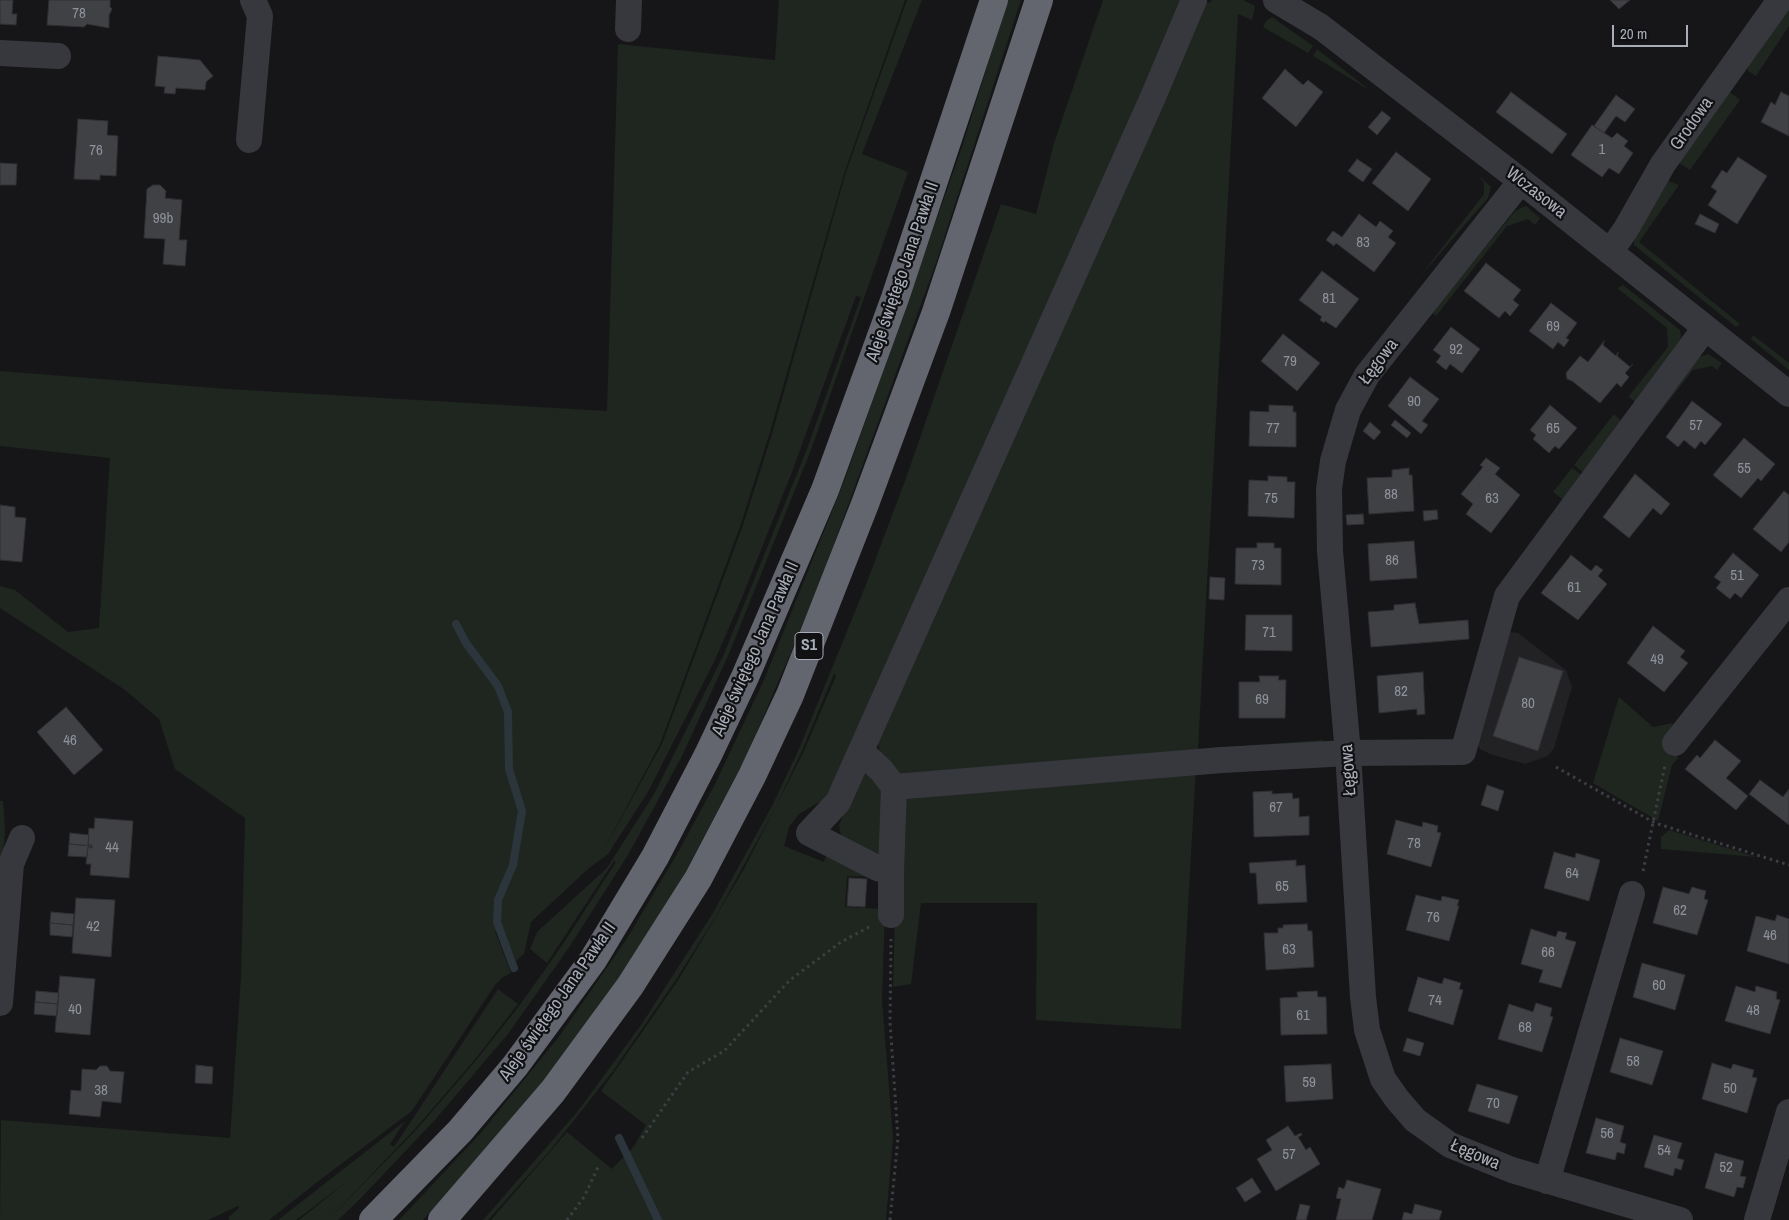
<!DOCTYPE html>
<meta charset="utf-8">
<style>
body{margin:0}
#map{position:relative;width:1789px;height:1220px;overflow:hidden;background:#161618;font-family:"Archivo Narrow",sans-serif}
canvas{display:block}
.scale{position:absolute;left:1612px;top:25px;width:76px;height:22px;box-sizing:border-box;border:2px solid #a8adb8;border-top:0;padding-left:6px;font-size:15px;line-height:18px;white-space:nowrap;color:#a8adb8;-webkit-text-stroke:4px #111113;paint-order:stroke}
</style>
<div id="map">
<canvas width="1789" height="1220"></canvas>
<div class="scale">20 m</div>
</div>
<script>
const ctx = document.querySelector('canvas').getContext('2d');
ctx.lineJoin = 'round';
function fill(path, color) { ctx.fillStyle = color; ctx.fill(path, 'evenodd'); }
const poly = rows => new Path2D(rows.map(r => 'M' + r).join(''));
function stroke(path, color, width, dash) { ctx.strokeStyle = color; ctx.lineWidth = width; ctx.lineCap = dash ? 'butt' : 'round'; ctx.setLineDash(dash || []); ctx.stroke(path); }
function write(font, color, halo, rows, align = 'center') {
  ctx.font = font + ' "Archivo Narrow",sans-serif'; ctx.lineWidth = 4.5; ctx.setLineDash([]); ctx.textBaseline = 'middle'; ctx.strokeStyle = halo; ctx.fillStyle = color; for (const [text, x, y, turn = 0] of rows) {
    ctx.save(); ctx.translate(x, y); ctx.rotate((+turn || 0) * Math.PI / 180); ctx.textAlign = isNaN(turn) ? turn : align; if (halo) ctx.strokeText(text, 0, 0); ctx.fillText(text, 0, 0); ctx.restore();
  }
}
const built = poly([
 [1509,632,1518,633,1566,670,1572,687,1554,748,1548,756,1525,764,1490,754,1480,749,1473,737]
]);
const green = poly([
 [779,0,905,0,845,171,770,432,741,524,660,744,603,851,662,744,743,525,772,434,846,172,907,0,922,0,862,154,908,172,811,450,728,656,681,758,628,855,568,949,508,1034,434,1121,357,1202,338,1220,299,1220,348,1181,296,1220,278,1220,405,1121,390,1144,394,1147,498,989,518,1004,477,1057,415,1129,328,1220,416,1130,478,1058,519,1006,563,944,616,862,614,861,547,963,530,949,537,932,607,868,654,794,724,654,807,449,861,297,856,296,792,472,741,600,714,662,648,792,608,854,588,869,531,922,524,954,516,961,503,928,495,931,511,973,503,977,495,985,412,1111,329,1173,269,1220,229,1220,229,1217,239,1208,238,1206,208,1220,0,1220,1,1120,230,1138,241,977,245,818,175,769,159,719,125,690,0,608,0,586,15,590,68,632,99,628,110,458,0,446,0,371,228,389,607,411,618,44,775,60],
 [1008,0,1021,0,937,260,817,591,747,755,676,890,643,943,572,1047,493,1145,423,1220,399,1220,479,1135,558,1038,626,940,677,854,715,784,764,680,845,479,962,147],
 [1103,0,1183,0,828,797,799,814,789,827,784,846,824,862,827,853,877,877,847,876,845,907,885,909,882,1000,893,1138,886,1220,491,1220,567,1132,612,1169,634,1146,646,1125,601,1091,679,979,744,869,803,753,836,676,834,674,801,753,774,810,716,916,677,978,613,1071,548,1153,488,1220,483,1220,578,1111,641,1025,713,913,772,806,799,749,865,587,905,481,1001,204,1036,214,1054,143],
 [1212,0,1243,0,1255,6,1252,20,1238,14,1198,749,1323,740,1324,748,897,775,884,762,876,739,1204,1,1210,3],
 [1789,4,1789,26,1756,76,1748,71,1747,65],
 [1272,17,1313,46,1308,53,1263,27,1266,21],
 [1317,49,1371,91,1313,56],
 [1727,90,1740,100,1690,170,1676,161],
 [1478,175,1491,187,1488,198,1417,280,1484,194,1484,183],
 [1666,180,1679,185,1639,242,1740,324,1736,327,1634,245,1634,241,1662,182],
 [1526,206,1540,218,1535,225,1528,219,1507,226,1436,316,1432,312,1515,211],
 [1623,285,1680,330,1681,336,1679,344,1636,402,1628,397,1668,347,1667,328,1617,288],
 [1753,335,1789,363,1789,370,1751,339],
 [1708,354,1722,363,1717,370,1712,366,1693,370,1629,452,1699,357],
 [1614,414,1622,422,1585,474,1574,465],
 [1572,468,1583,476,1565,501,1553,492],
 [1619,697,1653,727,1673,723,1668,734,1678,758,1672,765,1658,821,1593,783],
 [866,766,888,790,885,865,841,836,839,825],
 [1196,768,1181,1029,1036,1020,1037,903,921,903,911,984,893,987,898,800],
 [0,801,3,801,5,830,0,902],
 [1669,830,1756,857,1661,849,1661,837]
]);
const stream = poly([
 [456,624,466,643,498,686,508,712,509,769,522,811,513,865,498,900,497,922,514,968],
 [619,1138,658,1220]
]);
const building = poly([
 [0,0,13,0,12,14,17,14,16,25,0,24,0,0],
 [49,0,110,0,110,7,112,9,109,15,109,28,87,24,84,27,47,25,49,0],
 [1610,0,1630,0,1619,9,1610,0],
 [158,56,200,60,213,76,206,82,205,90,176,88,175,94,164,93,165,87,155,86,158,56],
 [1285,69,1303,85,1308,80,1323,92,1296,127,1262,98,1285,69],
 [1511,92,1567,134,1552,154,1496,112,1511,92],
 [1781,92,1789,96,1789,136,1761,122,1771,102,1775,105,1781,92],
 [1616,95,1635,109,1625,122,1616,116,1604,133,1594,126,1616,95],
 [1382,111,1391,118,1377,135,1368,127,1382,111],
 [78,119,108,121,107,135,118,136,116,176,100,175,100,180,74,179,78,119],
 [1592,125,1612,138,1617,133,1628,141,1624,146,1633,153,1619,174,1609,168,1602,177,1571,155,1592,125],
 [1396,152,1431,179,1408,211,1372,183,1396,152],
 [1738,157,1767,176,1737,224,1708,205,1717,191,1711,187,1722,170,1727,173,1738,157],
 [1357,159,1372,169,1363,182,1348,171,1357,159],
 [0,163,17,164,16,185,0,185,0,163],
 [153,185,160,185,166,191,165,198,182,200,179,240,187,240,185,266,163,264,165,239,144,238,147,189,153,185],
 [1359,214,1376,227,1380,221,1393,231,1388,237,1396,243,1374,272,1336,243,1334,246,1326,240,1333,231,1342,237,1359,214],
 [1700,214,1719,224,1715,233,1695,224,1700,214],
 [1486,263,1521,290,1513,300,1519,305,1510,316,1505,311,1499,318,1464,291,1486,263],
 [1322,271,1359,299,1336,328,1325,321,1324,323,1320,320,1322,317,1299,300,1322,271],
 [1551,303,1577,323,1566,338,1569,340,1564,347,1558,342,1553,349,1529,331,1551,303],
 [1451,327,1480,349,1462,373,1450,364,1446,370,1436,362,1441,356,1433,350,1451,327],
 [1283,334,1320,363,1297,391,1261,361,1283,334],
 [1604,341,1603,345,1616,356,1618,352,1617,356,1630,367,1633,364,1625,373,1629,377,1621,387,1617,383,1600,403,1572,381,1567,379,1566,373,1580,356,1588,362,1604,341],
 [1410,377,1439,399,1422,421,1428,425,1421,434,1388,406,1410,377],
 [1692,401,1722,424,1705,445,1701,441,1695,449,1684,440,1678,447,1666,437,1692,401],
 [1269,405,1293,406,1293,412,1296,412,1296,447,1249,446,1250,411,1269,412,1269,405],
 [1550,405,1577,428,1559,449,1555,446,1549,453,1533,439,1536,435,1530,430,1550,405],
 [1395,420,1411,433,1407,438,1391,425,1395,420],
 [1370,422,1381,432,1374,440,1363,431,1370,422],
 [1744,438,1775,464,1761,481,1758,478,1741,498,1713,475,1744,438],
 [1486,458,1500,468,1495,474,1520,495,1491,533,1466,514,1473,504,1461,494,1483,467,1480,465,1486,458],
 [1409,468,1409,475,1412,475,1414,511,1369,514,1367,478,1392,477,1392,470,1409,468],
 [1635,474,1670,504,1661,515,1653,508,1629,538,1603,517,1635,474],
 [1268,476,1287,477,1287,482,1295,482,1294,518,1248,516,1249,480,1268,481,1268,476],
 [1784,491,1789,495,1789,542,1781,552,1753,529,1784,491],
 [0,505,15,507,15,517,26,518,22,562,0,560,0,505],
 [1437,510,1438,519,1424,521,1423,511,1437,510],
 [1363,514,1364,524,1347,525,1346,515,1363,514],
 [1414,541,1417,578,1370,581,1368,544,1414,541],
 [1257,543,1274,543,1274,548,1281,548,1281,585,1235,584,1236,548,1257,548,1257,543],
 [1733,553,1759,575,1741,598,1735,593,1730,599,1716,588,1721,582,1714,577,1733,553],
 [1571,555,1591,571,1596,565,1603,570,1598,576,1607,584,1578,620,1541,593,1571,555],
 [1210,577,1225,578,1224,600,1209,599,1210,577],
 [1415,603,1419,624,1468,620,1469,639,1371,647,1368,612,1394,610,1394,605,1415,603],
 [1246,615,1292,615,1292,651,1245,650,1246,615],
 [1653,626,1685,651,1680,657,1688,663,1664,692,1627,663,1653,626],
 [1519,657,1563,671,1538,751,1493,736,1519,657],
 [1423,672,1425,714,1417,715,1417,709,1379,713,1377,676,1423,672],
 [1259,676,1279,676,1278,680,1286,680,1285,718,1239,718,1239,682,1260,682,1259,676],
 [66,707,103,750,74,775,37,732,66,707],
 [1715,740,1741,761,1726,778,1748,796,1736,810,1685,769,1697,755,1700,758,1715,740],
 [1760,780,1783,797,1789,789,1789,825,1749,794,1760,780],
 [1487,785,1504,791,1498,811,1481,805,1487,785],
 [1272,791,1272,794,1292,793,1293,799,1299,798,1299,817,1309,816,1309,835,1254,837,1253,792,1272,791],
 [95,818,133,821,129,878,90,875,91,864,86,864,88,847,92,848,92,845,88,845,89,828,94,829,95,818],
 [1396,820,1422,827,1423,822,1438,826,1437,832,1441,833,1431,867,1387,854,1396,820],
 [70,833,89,835,88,845,92,846,69,844,70,833],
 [69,844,92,846,92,848,88,847,87,857,68,856,69,844],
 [1554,852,1575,858,1576,853,1600,860,1589,901,1544,888,1554,852],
 [1296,860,1296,866,1305,865,1307,902,1258,904,1256,873,1250,873,1249,863,1296,860],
 [849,878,867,879,865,907,847,906,849,878],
 [1663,887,1689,894,1692,887,1706,891,1704,899,1708,900,1697,935,1653,923,1663,887],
 [1416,895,1441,901,1442,896,1459,900,1457,906,1459,906,1449,941,1406,930,1416,895],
 [76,898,115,900,111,957,72,953,76,898],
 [51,912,74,914,73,925,50,923,51,912],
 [1777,915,1789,919,1789,964,1747,951,1756,916,1775,921,1777,915],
 [50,923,73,925,72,937,50,935,50,923],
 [1307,924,1308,931,1312,931,1314,967,1266,970,1264,933,1278,933,1278,928,1283,928,1283,925,1307,924],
 [1531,929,1556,937,1558,931,1567,933,1565,939,1576,942,1561,988,1539,982,1543,970,1521,964,1531,929],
 [1642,963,1685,975,1675,1010,1633,997,1642,963],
 [60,976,95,979,90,1035,55,1032,60,976],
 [1418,977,1442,984,1444,978,1461,983,1459,989,1463,990,1453,1025,1408,1011,1418,977],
 [1736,986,1755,992,1756,986,1777,992,1776,999,1780,1000,1770,1034,1725,1021,1736,986],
 [36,991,59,993,58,1004,35,1002,36,991],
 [1317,991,1318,997,1326,997,1327,1034,1281,1035,1280,998,1298,997,1297,992,1317,991],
 [35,1002,58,1004,57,1016,34,1014,35,1002],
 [1536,1003,1552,1008,1550,1016,1553,1017,1542,1052,1498,1039,1509,1004,1533,1012,1536,1003],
 [1407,1038,1424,1043,1420,1056,1403,1051,1407,1038],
 [1620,1038,1663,1051,1652,1085,1610,1072,1620,1038],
 [1712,1063,1731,1069,1733,1064,1754,1070,1752,1077,1757,1078,1747,1113,1702,1099,1712,1063],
 [1331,1064,1333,1099,1286,1102,1284,1066,1331,1064],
 [196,1065,213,1067,212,1084,195,1083,196,1065],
 [100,1066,107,1066,110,1071,124,1072,121,1103,102,1101,100,1117,69,1114,71,1090,81,1091,82,1069,96,1070,100,1066],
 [1477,1084,1518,1096,1509,1124,1468,1111,1477,1084],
 [1596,1118,1624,1126,1620,1142,1626,1144,1624,1154,1617,1152,1615,1160,1586,1153,1596,1118],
 [1288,1126,1295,1136,1301,1133,1302,1135,1298,1137,1306,1150,1310,1147,1320,1164,1276,1191,1257,1159,1272,1150,1266,1140,1288,1126],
 [1654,1135,1682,1143,1677,1158,1684,1160,1681,1170,1675,1168,1673,1176,1644,1167,1654,1135],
 [1715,1153,1744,1161,1740,1176,1746,1177,1743,1188,1737,1187,1734,1197,1705,1188,1715,1153],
 [1252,1178,1261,1192,1245,1202,1236,1188,1252,1178],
 [1347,1180,1381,1189,1372,1220,1336,1220,1341,1199,1336,1198,1339,1187,1344,1189,1347,1180],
 [1300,1204,1310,1206,1306,1220,1296,1220,1300,1204],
 [1415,1204,1442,1211,1439,1220,1402,1220,1404,1212,1412,1214,1415,1204]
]);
const path = poly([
 [1556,767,1655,823,1789,865],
 [1643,871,1665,765],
 [642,1138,688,1072,724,1051,790,980,841,942,869,927],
 [567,1220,584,1197,599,1165],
 [890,1220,898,1138,890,1022,891,939]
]);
const minor = poly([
 [1276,0,1321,27,1521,181,1789,394],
 [628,29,629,0],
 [0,53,58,56],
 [249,140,260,16,253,0],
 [1521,181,1367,375,1348,410,1333,461,1329,489,1330,551,1348,753,1363,997,1367,1030,1383,1079,1397,1099,1415,1120,1450,1145,1512,1170,1680,1220],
 [1610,252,1626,229,1663,164,1780,0],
 [1675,743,1789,600],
 [861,751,882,771,894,787,891,872,877,868,809,833,838,802,1153,97,1194,0],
 [894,787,1222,760,1348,753,1463,752,1507,596,1705,328],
 [891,915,891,872],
 [0,1003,11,864,22,838],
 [1547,1181,1632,894],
 [1757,1220,1789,1112]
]);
const highway = poly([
 [373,1220,460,1131,515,1066,593,960,655,857,708,755,745,677,825,490,895,298,994,0],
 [442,1220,553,1091,630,986,698,879,752,776,790,695,865,504,936,312,1039,0]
]);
const numberNames = [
 ["78",79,14],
 ["1",1602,150],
 ["76",96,151],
 ["99b",163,219],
 ["83",1363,243],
 ["81",1329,299],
 ["69",1553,327],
 ["92",1456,350],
 ["79",1290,362],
 ["90",1414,402],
 ["57",1696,426],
 ["77",1273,429],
 ["65",1553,429],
 ["55",1744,469],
 ["88",1391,495],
 ["75",1271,499],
 ["63",1492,499],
 ["86",1392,561],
 ["73",1258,566],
 ["51",1737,576],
 ["61",1574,588],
 ["71",1269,633],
 ["49",1657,660],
 ["82",1401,692],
 ["69",1262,700],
 ["80",1528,704],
 ["46",70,741],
 ["67",1276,808],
 ["78",1414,844],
 ["44",112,848],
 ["64",1572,874],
 ["65",1282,887],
 ["62",1680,911],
 ["76",1433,918],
 ["42",93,927],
 ["46",1770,936],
 ["63",1289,950],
 ["66",1548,953],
 ["60",1659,986],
 ["74",1435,1001],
 ["40",75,1010],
 ["48",1753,1011],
 ["61",1303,1016],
 ["68",1525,1028],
 ["58",1633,1062],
 ["59",1309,1083],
 ["50",1730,1089],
 ["38",101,1091],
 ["70",1493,1104],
 ["56",1607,1134],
 ["54",1664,1151],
 ["57",1289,1155],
 ["52",1726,1168]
];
const shields = [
 [809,646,28]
];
const shieldNames = [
 ["S1",809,646]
];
const streetNames = [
 ["Grodowa",1692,124,-55],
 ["Wczasowa",1536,193,38],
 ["Aleje świętego Jana Pawła II",903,272,-71],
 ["Łęgowa",1379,362,-53],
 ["Aleje świętego Jana Pawła II",756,649,-66],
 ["Łęgowa",1349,770,-94],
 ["Aleje świętego Jana Pawła II",558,1002,-55],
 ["Łęgowa",1475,1155,23]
];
fill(built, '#222225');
fill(green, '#1e261f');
stroke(stream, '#2c353c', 8);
fill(building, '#404145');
stroke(building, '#303034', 1);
stroke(path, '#3d3f44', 3, [2.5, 4]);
stroke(minor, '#37383d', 26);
stroke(highway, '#63666e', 28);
write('15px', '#8e929b', null, numberNames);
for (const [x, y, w] of shields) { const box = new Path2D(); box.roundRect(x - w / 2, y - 13.5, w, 27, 4); ctx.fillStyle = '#111113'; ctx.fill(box); stroke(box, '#a8adb8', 1); }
write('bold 16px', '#a8adb8', null, shieldNames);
write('18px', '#a8adb8', '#111113', streetNames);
</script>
